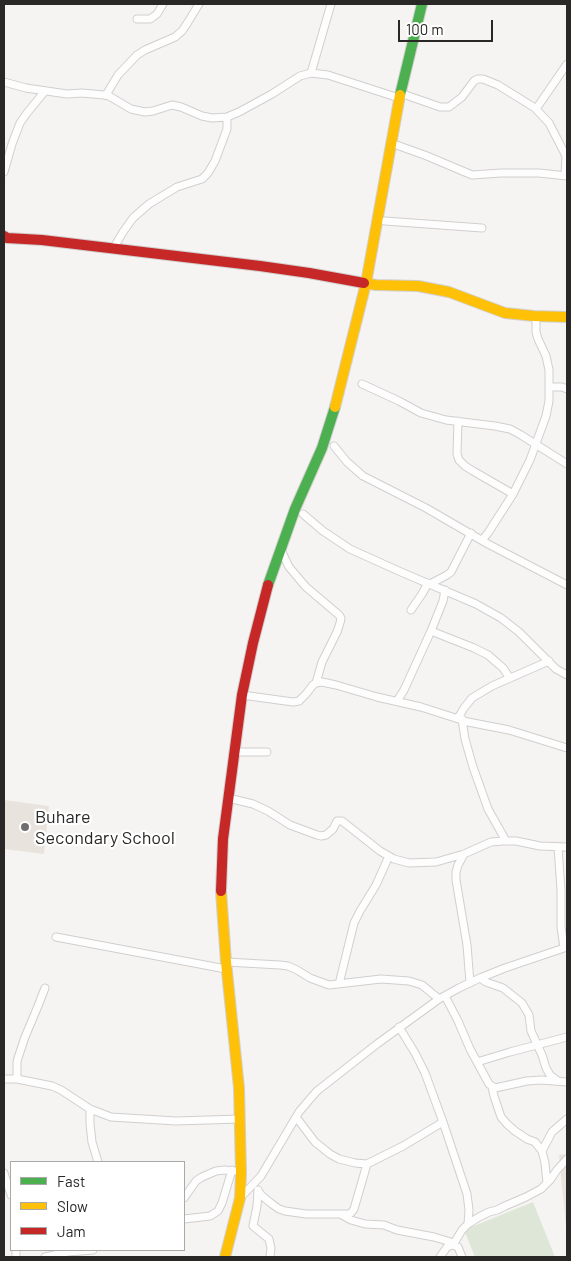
<!DOCTYPE html>
<style>
body{margin:0}
#map{position:relative;width:571px;height:1261px;overflow:hidden;background:#f6f4f2;font-family:Barlow,sans-serif}
canvas{display:block}
.frame{position:absolute;inset:0;border:5px solid #292826;pointer-events:none}
.legend{position:absolute;left:10px;top:1161px;width:175px;height:90px;box-sizing:border-box;background:#fff;border:1px solid #a9a9a8;margin:0;padding:6px 9px;list-style:none;font-size:15px;color:#292826}
.legend li{display:flex;align-items:center;gap:10px;height:25px}
.legend b{width:25px;border:1px solid #a9a9a8}
.scale{position:absolute;left:398px;top:20px;width:95px;height:22px;box-sizing:border-box;border:2px solid #292826;border-top:0;padding-left:6px;font-size:15px;line-height:18px;white-space:nowrap;color:#292826;-webkit-text-stroke:4px #fff;paint-order:stroke}
</style>
<div id="map">
<canvas width="571" height="1261"></canvas>
<div class="frame"></div>
<ul class="legend">
<li><b style="height:6px;background:#4caf50"></b>Fast</li>
<li><b style="height:6px;background:#ffc107"></b>Slow</li>
<li><b style="height:6px;background:#c62828"></b>Jam</li>
</ul>
<div class="scale">100 m</div>
</div>
<script>
const ctx = document.querySelector('canvas').getContext('2d');
ctx.lineJoin = 'round';
function fill(path, color) { ctx.fillStyle = color; ctx.fill(path, 'evenodd'); }
const poly = rows => new Path2D(rows.map(r => 'M' + r).join(''));
function stroke(path, color, width, dash) { ctx.strokeStyle = color; ctx.lineWidth = width; ctx.lineCap = dash ? 'butt' : 'round'; ctx.setLineDash(dash || []); ctx.stroke(path); }
function write(font, color, halo, rows, align = 'center') {
  ctx.font = font + ' Barlow,sans-serif'; ctx.lineWidth = 4.5; ctx.setLineDash([]); ctx.textBaseline = 'middle'; ctx.strokeStyle = halo; ctx.fillStyle = color; for (const [text, x, y, turn = 0] of rows) {
    ctx.save(); ctx.translate(x, y); ctx.rotate((+turn || 0) * Math.PI / 180); ctx.textAlign = isNaN(turn) ? turn : align; if (halo) ctx.strokeText(text, 0, 0); ctx.fillText(text, 0, 0); ctx.restore();
  }
}
const built = poly([
 [4,800,49,806,44,854,4,849],
 [567,1154,567,1237,559,1155]
]);
const green = poly([
 [533,1202,555,1257,475,1257,464,1230]
]);
const street = poly([
 [137,19,150,19,153,17,157,14,163,4],
 [311,73,331,4],
 [4,82,26,88,67,94,82,93,104,95,109,96,131,109,145,112,153,111,172,105,181,107,202,116,212,118,227,117,239,112,272,94,300,76,311,73,328,75,399,98],
 [400,93,440,107,449,107,462,97,474,81,478,79,483,79,498,85,535,108,549,123,566,156,565,175],
 [106,95,118,75,137,55,145,50,175,37,182,31,188,22,199,4],
 [536,109,567,64],
 [391,143,427,156,472,175,501,173,539,173,567,176],
 [4,172,12,144,20,123,27,113,45,91],
 [385,221,482,228],
 [113,249,123,232,133,218,149,204,177,187,202,179,208,173,215,161,227,129,227,117],
 [362,384,399,401,421,413,446,420,495,426,510,429,521,435,567,464],
 [550,387,562,387,567,389],
 [458,421,457,454,459,460,465,466,473,471,513,494],
 [334,446,347,462,363,476,426,508,488,544,567,585],
 [303,514,323,531,350,549,401,572,476,604,501,618,519,632,556,669,567,675],
 [482,540,488,533,513,494,530,460,546,416,549,401,549,370,546,356,538,339,536,332,536,316],
 [281,550,289,567,306,587,339,615,341,618,340,623,337,632,322,662,316,683],
 [430,584,447,575,451,572,471,533],
 [411,610,422,594,428,583],
 [431,631,474,648,488,655,503,668,509,677],
 [242,695,293,702,299,701,306,694,313,685,316,683,322,682,336,685,377,697,421,707,468,722,509,730,567,748],
 [397,701,404,690,431,631,443,601,445,590],
 [458,718,464,708,472,698,492,686,549,661],
 [462,719,465,739,473,767,488,809,506,841],
 [234,752,267,752],
 [228,798,253,804,268,811,290,825,317,835,321,836,326,835,333,829,337,821,342,821,380,851,394,859,409,863,436,862,464,854,491,842,503,841,516,841,540,846,567,847],
 [558,847,561,890,561,927,564,948],
 [464,854,458,865,456,872,456,880,467,945,470,983],
 [56,937,226,969],
 [226,962,280,965,288,966,297,970,310,978,329,985,381,979,409,981,422,985,439,999],
 [480,978,486,982,503,988,522,1003,529,1015,531,1031,542,1055,546,1068,550,1075,558,1081],
 [339,984,354,923,360,911,376,885,389,856],
 [445,996,458,1021,470,1049,489,1084,495,1088,527,1081,541,1080,567,1082],
 [399,1027,415,1053,425,1073,443,1122,467,1194,469,1210,468,1224],
 [477,1062,510,1052,567,1037],
 [4,1079,17,1079,52,1086,61,1090,90,1109,111,1117,176,1121,240,1119],
 [17,1079,17,1062,18,1058,25,1037,38,1006,45,988],
 [492,1087,494,1096,501,1117,507,1124,515,1131,527,1139,535,1142,542,1151,545,1163,547,1183],
 [90,1109,90,1124,92,1142,98,1162],
 [296,1117,315,1142,330,1154,339,1159,355,1163,367,1164,403,1146,443,1122],
 [542,1151,552,1132,567,1119],
 [4,1173,11,1195],
 [258,1190,257,1206,253,1226,269,1239,271,1248,270,1257],
 [258,1191,262,1196,272,1204,279,1209,285,1211,306,1214,348,1214,351,1213,354,1209,367,1164],
 [184,1198,196,1181,202,1177,216,1171,224,1170,235,1171],
 [240,1198,261,1176,299,1112,310,1099,317,1091,377,1044,439,999,459,988,480,978,505,968,567,947],
 [342,1215,351,1220,365,1224,384,1225,397,1230,434,1237,454,1243],
 [184,1219,210,1216,218,1211,222,1203,232,1170],
 [453,1245,462,1230,468,1224,479,1217,489,1212,497,1210,505,1206,526,1197,541,1189,550,1180,557,1170,567,1159],
 [16,1250,16,1257],
 [45,1257,68,1252,93,1250],
 [440,1257,447,1247,453,1245,458,1247,462,1257]
]);
const fast = poly([
 [400,95,422,4],
 [268,585,295,509,322,448,335,407]
]);
const slow = poly([
 [364,283,376,285,418,286,449,292,505,313,534,316,567,317],
 [335,407,366,283,400,95],
 [221,891,226,962,239,1088,241,1173,240,1198,225,1257]
]);
const jam = poly([
 [4,236,7,238,42,240,260,266,309,273,364,283],
 [221,891,223,839,242,695,253,643,268,585]
]);
const markers = [
 [25,827,5,"#716f6d"]
];
const poiNames = [
 ["Buhare",35,817],
 ["Secondary School",35,838]
];
fill(built, '#e8e4dd');
fill(green, '#dee6d7');
stroke(street, '#d1cfce', 9);
stroke(fast, '#d1cfce', 12);
stroke(slow, '#d1cfce', 12);
stroke(jam, '#d1cfce', 12);
stroke(street, '#fefdfd', 7);
stroke(fast, '#4caf50', 10);
stroke(slow, '#ffc107', 10);
stroke(jam, '#c62828', 10);
for (const [x, y, r, color] of markers) { const dot = new Path2D(); dot.arc(x, y, r, 0, 2 * Math.PI); ctx.fillStyle = color; ctx.fill(dot); stroke(dot, '#fff', 2); }
write('18px', '#292826', '#fff', poiNames, 'left');
</script>
